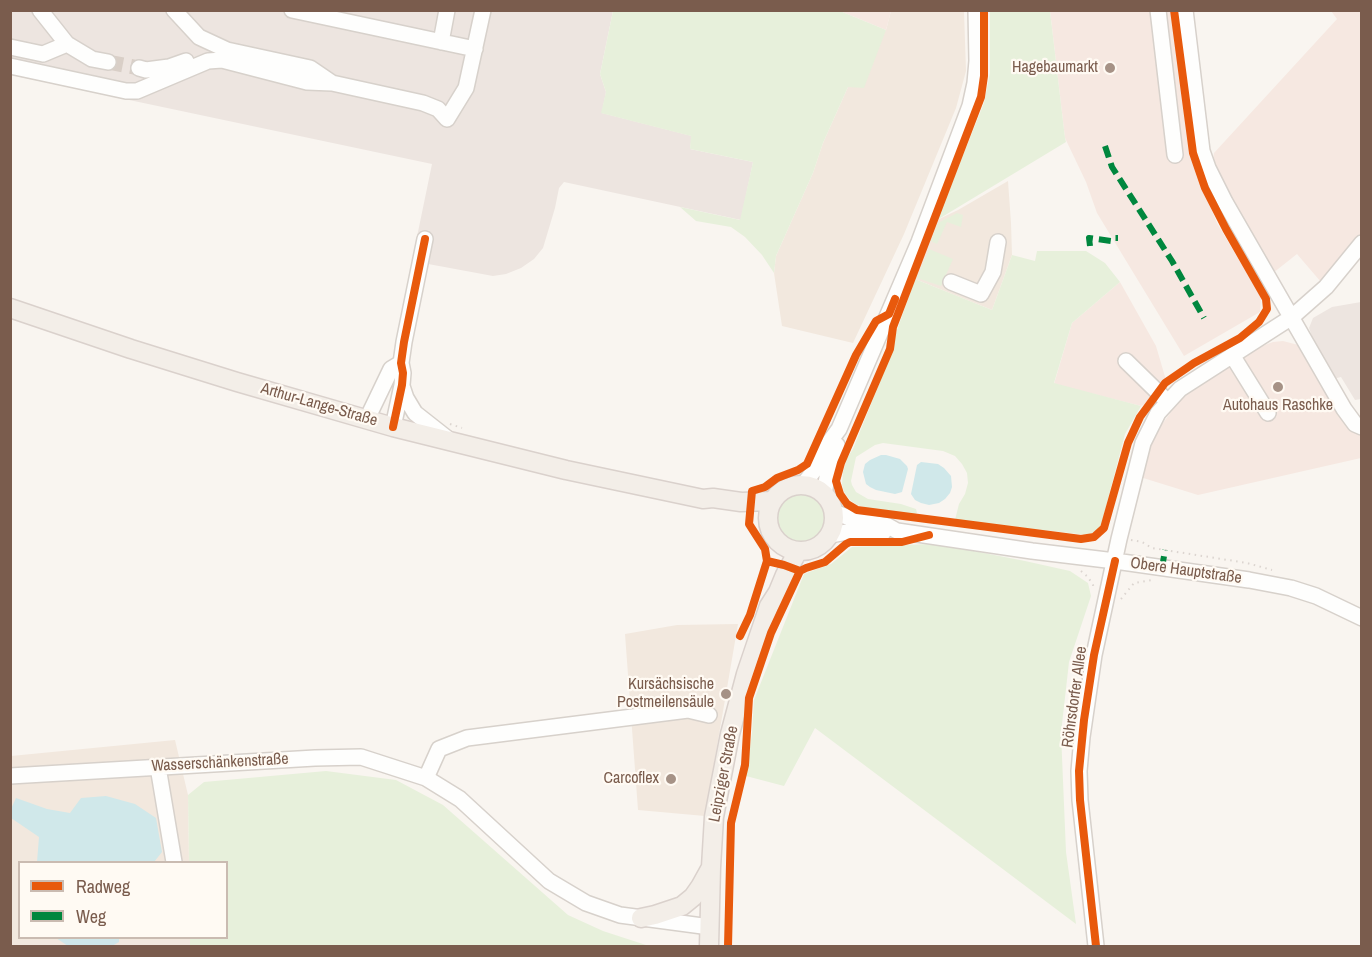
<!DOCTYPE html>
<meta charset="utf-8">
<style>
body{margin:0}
#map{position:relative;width:1372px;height:957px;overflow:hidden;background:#f9f5f0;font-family:"Archivo Narrow",sans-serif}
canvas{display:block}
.frame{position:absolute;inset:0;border:12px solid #7a5c4d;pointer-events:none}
.legend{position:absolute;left:18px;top:861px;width:210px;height:78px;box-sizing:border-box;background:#fffaf3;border:2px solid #cabbb1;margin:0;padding:8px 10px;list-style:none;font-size:18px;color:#7a5c4d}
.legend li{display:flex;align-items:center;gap:12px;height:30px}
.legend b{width:30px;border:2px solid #cabbb1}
</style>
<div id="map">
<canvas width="1372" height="957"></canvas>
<div class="frame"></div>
<ul class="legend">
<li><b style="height:8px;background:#e8590c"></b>Radweg</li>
<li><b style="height:8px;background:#00873e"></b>Weg</li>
</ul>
</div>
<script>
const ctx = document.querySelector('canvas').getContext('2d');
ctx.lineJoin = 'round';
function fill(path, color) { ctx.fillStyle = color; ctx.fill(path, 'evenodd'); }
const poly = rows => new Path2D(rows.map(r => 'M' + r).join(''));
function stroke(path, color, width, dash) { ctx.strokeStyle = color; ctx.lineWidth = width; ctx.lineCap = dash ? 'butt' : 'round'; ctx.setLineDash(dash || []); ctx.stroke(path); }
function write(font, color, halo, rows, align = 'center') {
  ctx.font = font + ' "Archivo Narrow",sans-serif'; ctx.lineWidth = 4.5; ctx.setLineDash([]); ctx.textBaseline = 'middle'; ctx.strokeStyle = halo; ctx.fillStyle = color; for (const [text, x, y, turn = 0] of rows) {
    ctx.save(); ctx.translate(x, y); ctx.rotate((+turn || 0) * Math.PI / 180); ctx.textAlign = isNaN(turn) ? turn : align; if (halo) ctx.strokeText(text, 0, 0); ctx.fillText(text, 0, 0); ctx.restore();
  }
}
const residential = poly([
 [891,11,964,11,966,71,956,108,904,234,853,343,782,326,774,273,776,256,813,173,823,143,848,87,886,30],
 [1008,181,1011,223,1012,255,992,310,915,279,937,220,958,210],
 [738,624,705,816,638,810,625,634,677,625],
 [175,740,188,795,189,862,20,862,20,938,190,938,190,946,11,946,11,756]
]);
const commercial = poly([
 [840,11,891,11,886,30],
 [1050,11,1172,11,1188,140,1199,179,1217,223,1261,297,1260,312,1184,356,1097,213,1086,182,1065,138],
 [1331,11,1361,11,1361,234,1321,282,1297,254,1273,273,1234,210,1213,160,1214,153,1337,19],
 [1120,282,1156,346,1166,380,1145,404,1141,406,1054,384,1072,323],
 [1283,341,1302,346,1361,434,1361,458,1198,495,1140,477,1148,450,1160,427,1179,401,1186,394,1262,346,1273,342]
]);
const industrial = poly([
 [11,11,613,11,600,74,606,92,602,113,692,136,690,149,753,162,741,220,564,182,559,188,555,208,543,248,534,259,521,268,506,274,493,276,412,261,432,164,11,75],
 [1361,302,1361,399,1355,400,1341,377,1333,379,1316,348,1309,328,1313,318,1332,307]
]);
const green = poly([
 [613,11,840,11,886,30,864,88,848,87,823,143,813,173,776,256,774,273,762,255,745,237,731,227,696,221,680,207,740,220,753,162,690,149,691,136,601,113,606,92,600,74],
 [990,11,1050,11,1065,138,1066,142,937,220,984,103,990,73],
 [957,213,963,215,961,227,947,222,937,244,931,241,938,223],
 [929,249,953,259,941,286,917,278],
 [1037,251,1086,251,1105,263,1120,282,1072,323,1054,383,1141,406,1125,434,1101,526,1094,532,1087,535,955,520,959,504,965,494,968,483,967,473,962,464,955,456,943,451,883,443,875,445,856,457,851,481,852,485,856,492,868,499,901,504,916,509,917,513,914,515,868,508,857,505,850,500,844,492,842,484,843,472,847,458,853,449,889,359,895,336,915,279,992,310,1012,255,1035,261],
 '776 518a25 25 0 1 1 50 0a25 25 0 1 1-50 0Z',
 [930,544,943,545,1025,561,1070,571,1088,583,1091,596,1069,662,1061,733,1066,852,1076,924,815,728,784,786,746,776,752,733,754,700,804,574,831,564,852,547],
 [326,771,396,780,443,805,568,915,603,931,649,946,190,946,190,938,226,938,226,862,189,862,188,795,204,782]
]);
const water = poly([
 [881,455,886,455,900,459,907,466,908,469,902,492,895,494,876,490,870,487,866,484,863,472,865,464,870,460],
 [921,462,938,464,944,468,951,476,952,487,950,493,945,499,939,503,929,505,921,503,915,500,911,494,917,465],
 [106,796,135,804,156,818,162,852,154,862,37,862,39,837,11,818,11,809,16,798,47,809,70,813,81,798],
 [56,938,119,938,119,942,112,946,68,946]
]);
const minorTunnel = poly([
 [108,62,139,68]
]);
const path = poly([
 [1259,322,1267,309,1267,303],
 [450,424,462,428],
 [850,442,890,349,890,345],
 [765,487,777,478,797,470],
 [839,490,846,503],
 [750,515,749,524,765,549,767,561,776,563],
 [898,516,1081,539,1094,537,1104,528,1128,443],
 [1131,540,1142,542,1152,548,1247,563,1272,570],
 [806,568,825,562,842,547],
 [1081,571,1088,577,1093,585,1094,590],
 [1121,599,1134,583,1152,580],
 [728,946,731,823,745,765,747,732]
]);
const minor = poly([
 [40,10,67,44,92,59,108,62],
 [174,10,199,37,227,50,310,68,332,83,423,103,438,109,447,119,466,88,483,10],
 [292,10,475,49],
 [1158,10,1175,155],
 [1185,10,1202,151,1208,168,1225,202,1344,409,1355,424,1362,427],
 [441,42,447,10],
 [10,47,43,54,67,44],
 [10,66,126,91,137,91,208,61,222,60,307,82,332,83],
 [139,68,146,70,169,67,186,61],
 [951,282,981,294,993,272,998,242],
 [1232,355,1268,413],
 [1126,361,1168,402],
 [402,386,406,398,415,413,448,439],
 [367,419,391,369,401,363],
 [393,427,402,385,403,373,401,363,404,342,425,239],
 [803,485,816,468,830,441,839,429,919,242,970,106,975,83,977,61,976,10],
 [824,494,828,472,837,445],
 [834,512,855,520,888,526,897,531,1032,551,1115,561,1249,580,1291,588,1316,596,1362,618],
 [830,535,853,531,883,533],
 [158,767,174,862],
 [10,776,315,758,361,757,426,778,460,799,549,881,586,903,620,915,710,927],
 [426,778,439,749,467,738,688,710,709,715],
 [1096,946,1080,800,1079,771,1082,737,1094,655,1119,539,1143,443,1158,413,1180,389,1292,317,1326,287,1362,243]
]);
const major = poly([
 [10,308,131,349,237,382,393,427,566,470,703,499,713,498,741,502,773,501],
 '768 518a33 33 0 1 1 66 0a33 33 0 1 1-66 0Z',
 [641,918,655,915,682,906,693,897,700,887,710,869],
 [709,946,711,867,714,817,730,734,746,674,769,606,778,592,785,575,798,551]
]);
const quiet = poly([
 [1105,146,1112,167,1172,261,1204,318],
 [1090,246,1089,238,1111,241,1114,238,1118,238],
 [1162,568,1165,550]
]);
const cycleway = poly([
 [984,10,984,76,981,97,893,327,890,349,841,463,836,481,840,494,847,504,857,510,1081,539,1094,537,1104,528,1128,443,1140,417,1165,383,1194,363,1240,338,1259,322,1267,309,1266,299,1226,229,1205,188,1193,153,1174,10],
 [895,299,889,314,876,321,856,355,807,464,798,470,777,478,765,487,752,491,749,524,765,549,767,561,784,565,800,571,806,568,825,562,846,544,850,542,902,542,929,535],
 [393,427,402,385,403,373,401,363,404,342,425,239],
 [740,636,750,615,767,561],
 [728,946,731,823,745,765,749,698,771,633,800,571],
 [1096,946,1080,800,1079,771,1084,720,1094,655,1115,561]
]);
const markers = [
 [1110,68,6,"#a69286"],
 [1278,387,6,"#a69286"],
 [726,694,6,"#a69286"],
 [671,779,6,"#a69286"]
];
const poiNames = [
 ["Hagebaumarkt",1098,68],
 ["Autohaus Raschke",1278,406,"center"],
 ["Kursächsische",714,685],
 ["Postmeilensäule",714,703],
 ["Carcoflex",659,779]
];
const streetNames = [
 ["Arthur-Lange-Straße",319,405,16],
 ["Obere Hauptstraße",1186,571,8],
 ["Röhrsdorfer Allee",1075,697,-82],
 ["Wasserschänkenstraße",220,763,-3],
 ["Leipziger Straße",724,774,-79]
];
fill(residential, '#f2e8de');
fill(commercial, '#f6e8e1');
fill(industrial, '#ede5e0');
fill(green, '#e7f0db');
fill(water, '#d0e8ea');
stroke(minorTunnel, '#d9cfc7', 15, [15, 8]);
stroke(minor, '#d7d1cb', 18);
stroke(major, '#dad1cc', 21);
stroke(path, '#dcd5d0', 2, [1.5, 4.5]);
stroke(minor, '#fefefd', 15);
stroke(major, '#f3eee8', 18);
stroke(quiet, '#00873e', 6, [12, 6]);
stroke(cycleway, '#e8590c', 8);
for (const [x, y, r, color] of markers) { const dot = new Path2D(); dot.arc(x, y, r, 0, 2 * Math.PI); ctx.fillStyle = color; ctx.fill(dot); stroke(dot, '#fffaf3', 2); }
write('16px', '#7a5c4d', '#fffaf3', poiNames, 'right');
write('16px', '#7a5c4d', '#fffaf3', streetNames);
</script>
